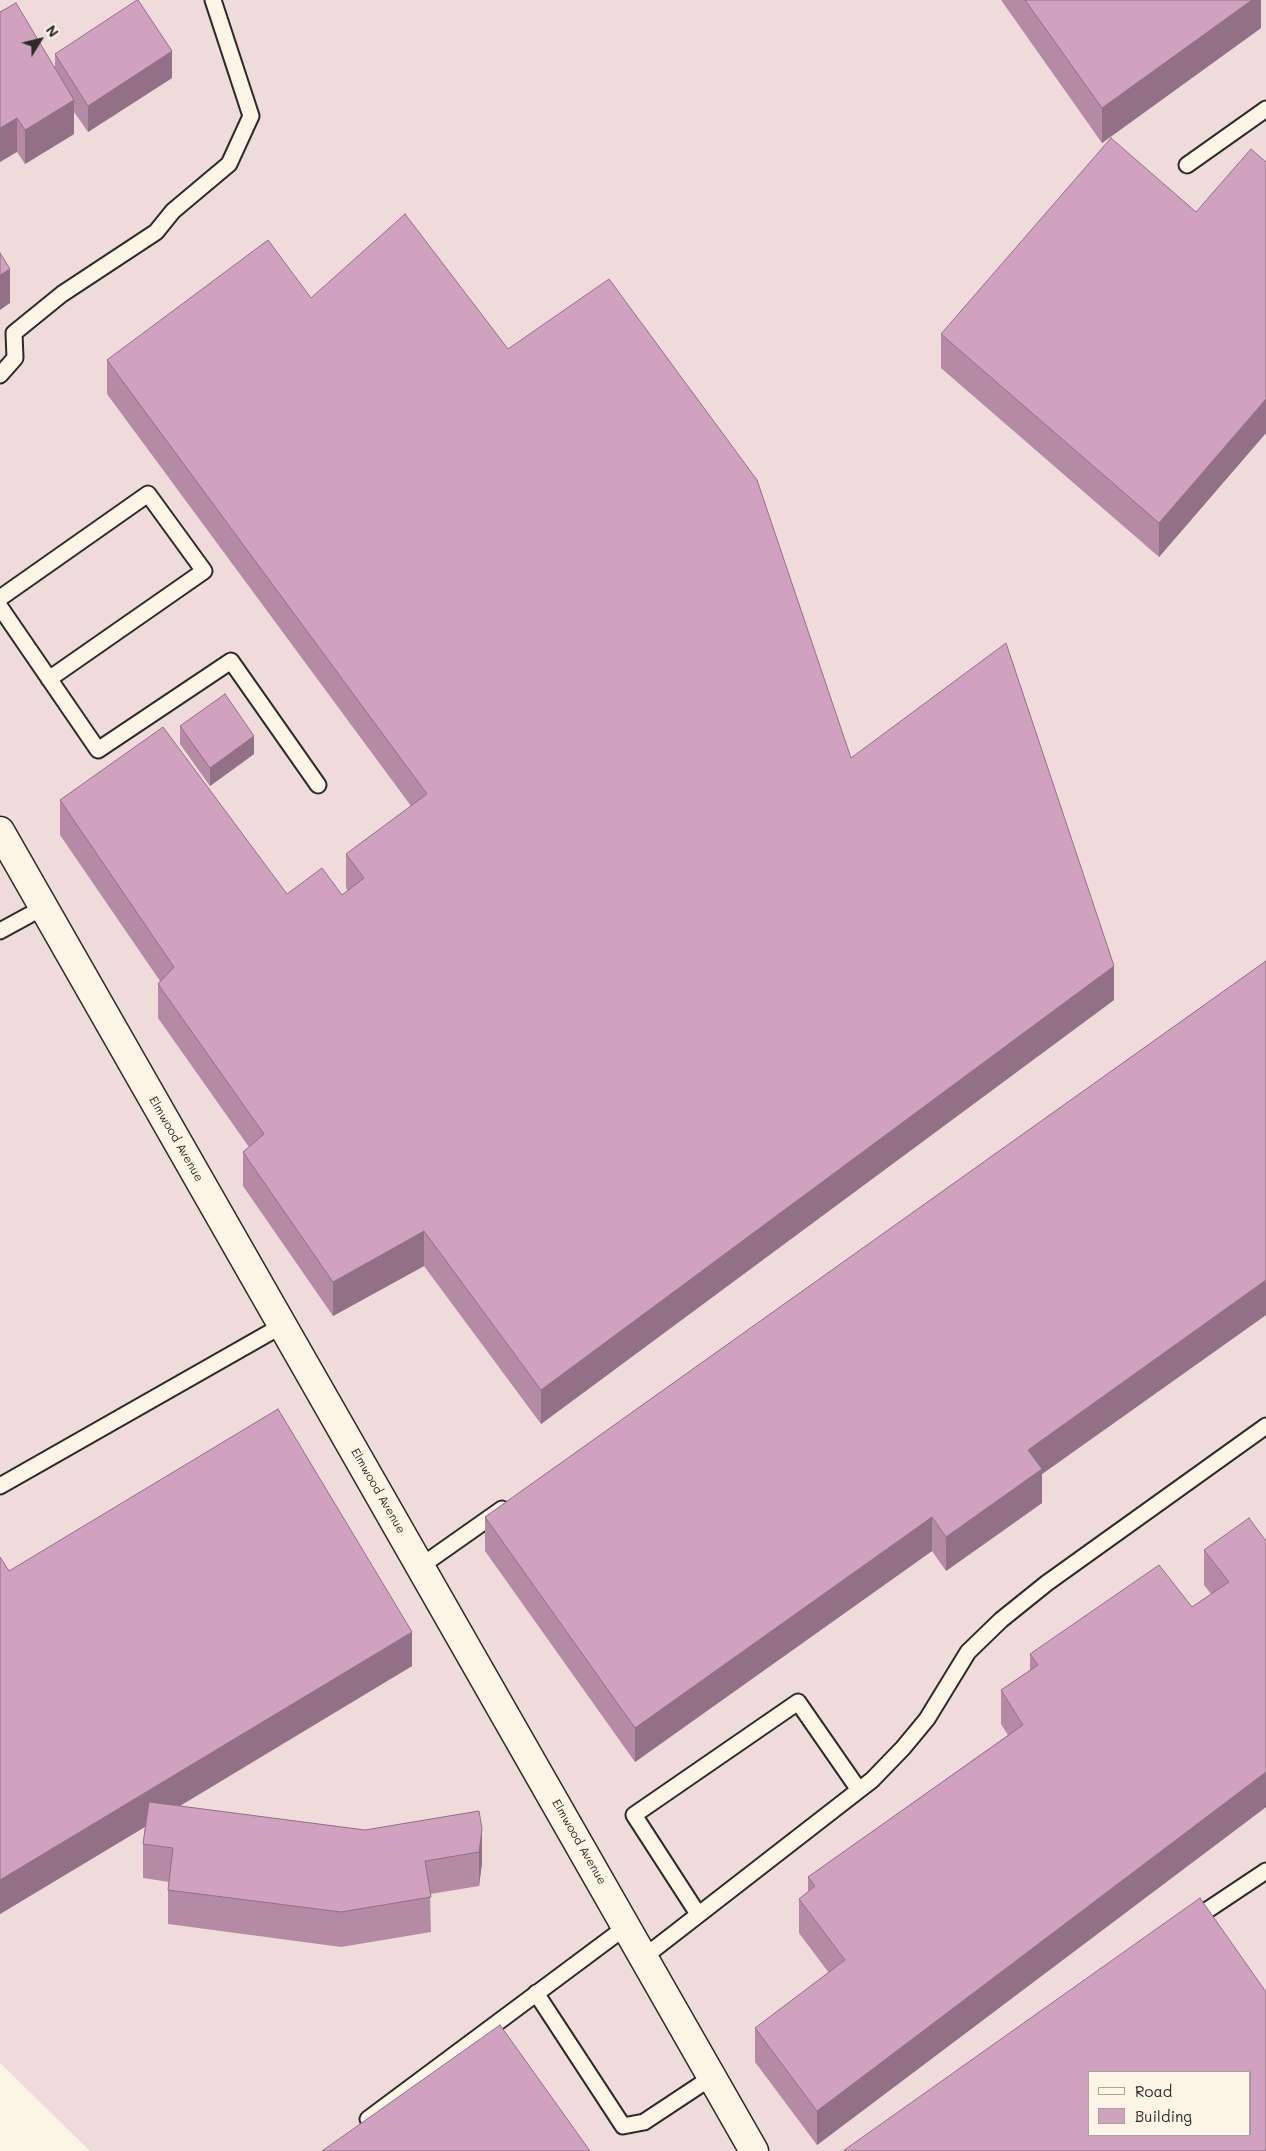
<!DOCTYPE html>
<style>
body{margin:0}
#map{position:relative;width:1266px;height:2151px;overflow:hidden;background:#fcf5e5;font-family:Mali,sans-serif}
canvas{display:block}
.legend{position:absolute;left:1088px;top:2071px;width:162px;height:65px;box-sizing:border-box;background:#fcf5e5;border:1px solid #a8a49b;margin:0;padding:6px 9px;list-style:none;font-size:15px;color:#2b2b2b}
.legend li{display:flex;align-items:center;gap:10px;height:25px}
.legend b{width:25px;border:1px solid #a8a49b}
.north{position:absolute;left:15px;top:15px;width:50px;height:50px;-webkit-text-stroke:4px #fcf5e5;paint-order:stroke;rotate:54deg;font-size:14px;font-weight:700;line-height:20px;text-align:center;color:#2b2b2b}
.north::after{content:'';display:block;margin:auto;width:18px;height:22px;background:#2b2b2b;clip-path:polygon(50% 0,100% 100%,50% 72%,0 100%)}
</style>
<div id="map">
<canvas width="1266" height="2151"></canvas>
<ul class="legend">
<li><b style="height:6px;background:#fcf5e5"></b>Road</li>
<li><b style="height:14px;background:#d1a1c0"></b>Building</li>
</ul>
<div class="north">N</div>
</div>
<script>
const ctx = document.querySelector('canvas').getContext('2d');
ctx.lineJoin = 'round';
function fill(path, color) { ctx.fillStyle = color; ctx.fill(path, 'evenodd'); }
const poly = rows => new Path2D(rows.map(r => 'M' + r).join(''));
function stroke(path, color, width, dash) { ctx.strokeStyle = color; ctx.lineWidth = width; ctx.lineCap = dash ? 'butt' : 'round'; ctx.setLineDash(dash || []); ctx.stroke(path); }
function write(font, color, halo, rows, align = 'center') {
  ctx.font = font + ' Mali,sans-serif'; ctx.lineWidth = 4.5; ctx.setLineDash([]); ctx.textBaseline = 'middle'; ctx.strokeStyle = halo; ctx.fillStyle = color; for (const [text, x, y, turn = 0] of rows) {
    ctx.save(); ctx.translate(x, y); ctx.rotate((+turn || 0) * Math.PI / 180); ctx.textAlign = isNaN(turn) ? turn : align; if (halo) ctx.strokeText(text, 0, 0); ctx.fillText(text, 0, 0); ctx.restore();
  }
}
const built = poly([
 [0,0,1266,0,1266,2151,90,2151,0,2063],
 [1090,2072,1250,2072,1250,2135,1090,2135]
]);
const service = poly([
 [1187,165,1266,109],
 [0,375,15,358,14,333,62,294,156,232,173,211,229,164,251,116,213,0],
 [0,598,148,494,204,571,49,679],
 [0,607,98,750,231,661,318,785],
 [0,931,44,907],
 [0,1486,283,1325],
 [421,1566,502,1509],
 [698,1914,634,1815,798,1702,859,1790],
 [1191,1921,1266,1871],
 [644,1957,872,1780,903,1748,927,1719,968,1652,1001,1620,1047,1583,1266,1426],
 [536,1993,623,2126,644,2122,712,2077],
 [368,2119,627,1926]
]);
const minor = poly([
 [0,831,754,2151]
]);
const wall = poly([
 [1001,0,1261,0,1261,28,1102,143],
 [0,12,55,67,55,54,172,78,88,132,74,112,74,134,25,164,17,152],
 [1266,162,1266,433,1159,557,941,368,941,334,1196,212],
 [311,298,508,349,851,758,1114,1000,541,1424,424,1266,333,1316,243,1186,243,1152,249,1147,158,1018,158,984,160,981,60,835,60,800,287,894,342,895,348,891,346,888,346,854,411,806,107,394,107,360],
 [180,726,254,754,210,786,180,744],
 [1266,961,1266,1315,1042,1474,1042,1503,946,1571,932,1551,635,1762,485,1551,485,1517],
 [1266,1541,1266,1807,817,2145,755,2062,755,2028,829,1973,799,1933,799,1899,808,1892,808,1877,1008,1735,1001,1724,1001,1690,1030,1670,1030,1654,1192,1607,1211,1594,1204,1585,1204,1550],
 [0,1557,9,1571,412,1666,180,1806,365,1830,479,1811,482,1863,479,1886,430,1894,431,1932,341,1947,168,1924,168,1890,169,1882,143,1878,143,1844,145,1827,0,1914]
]);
const shadedWall = poly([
 [1252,0,1261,0,1261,28,1102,143,1102,108],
 [172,51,172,78,88,132,88,106],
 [74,100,74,134,25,164,25,130],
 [17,118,17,152,0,162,0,128],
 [10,269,10,303,0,310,0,275],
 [1266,399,1266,433,1159,557,1159,523],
 [254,736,254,754,210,786,210,768],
 [1114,966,1114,1000,541,1424,541,1390],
 [424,1231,424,1266,333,1316,333,1282],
 [1266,1280,1266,1315,1042,1474,1042,1503,946,1571,946,1537,1028,1450],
 [932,1517,932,1551,635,1762,635,1728],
 [412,1632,412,1666,0,1914,0,1880],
 [1266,1772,1266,1807,817,2145,817,2111],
 [482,1829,482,1863,479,1886,479,1852]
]);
const building = poly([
 [137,0,138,0,172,51,88,106,55,54,137,0],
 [1025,0,1252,0,1102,108,1025,0],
 [16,3,74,100,25,130,17,118,0,128,0,12,16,3],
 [1111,138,1196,212,1251,149,1266,162,1266,399,1159,523,941,334,1111,138],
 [405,214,508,349,609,279,757,480,851,758,1006,643,1114,966,541,1390,424,1231,333,1282,243,1152,264,1134,158,984,174,967,60,800,163,727,287,894,322,868,342,895,364,878,346,854,427,794,107,360,268,240,311,298,405,214],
 [0,253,10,269,0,275,0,253],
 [225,694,254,736,210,768,180,726,225,694],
 [1266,961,1266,1280,1028,1450,1042,1469,946,1537,932,1517,635,1728,485,1517,1266,961],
 [278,1409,412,1632,0,1880,0,1557,9,1571,278,1409],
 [1249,1518,1266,1541,1266,1772,817,2111,755,2028,845,1960,799,1899,815,1886,808,1877,1023,1725,1001,1690,1038,1665,1030,1654,1159,1565,1192,1607,1229,1582,1204,1550,1249,1518],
 [149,1802,365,1830,479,1811,482,1829,479,1852,425,1861,431,1897,341,1912,168,1890,173,1848,143,1844,149,1802],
 [1200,1898,1266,1992,1266,2151,843,2151,1200,1898],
 [1090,2072,1250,2072,1250,2135,1090,2135,1090,2072],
 [500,2025,590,2151,322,2151,500,2025]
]);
const streetNames = [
 ["Elmwood Avenue",176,1139,60],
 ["Elmwood Avenue",378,1491,60],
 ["Elmwood Avenue",579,1842,60]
];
fill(built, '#efdcda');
stroke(service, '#2b2b2b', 19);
stroke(minor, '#2b2b2b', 31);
stroke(service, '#fcf5e5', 15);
stroke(minor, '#fcf5e5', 28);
fill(wall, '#b48aa5');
fill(shadedWall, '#927186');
fill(building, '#d1a1c0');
stroke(building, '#927186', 1);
write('12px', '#2b2b2b', '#fcf5e5', streetNames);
</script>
